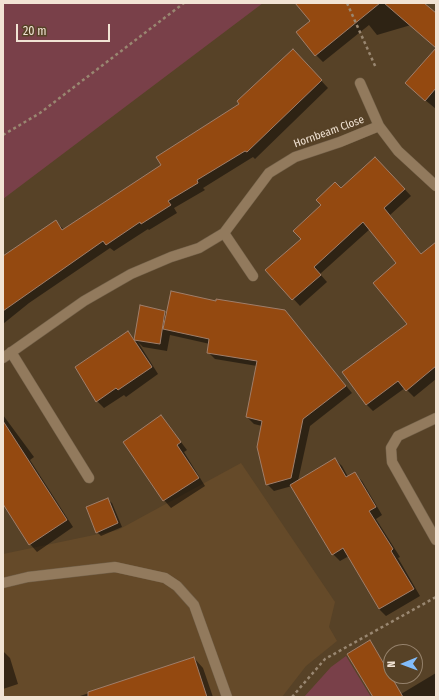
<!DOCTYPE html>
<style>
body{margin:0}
#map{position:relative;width:439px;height:700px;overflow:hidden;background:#574227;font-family:"Fira Sans Condensed",sans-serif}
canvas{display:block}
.frame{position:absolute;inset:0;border:4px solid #f1e3d4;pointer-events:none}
.north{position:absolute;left:383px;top:644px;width:40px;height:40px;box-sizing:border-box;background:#574227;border:1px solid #95826c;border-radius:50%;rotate:269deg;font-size:11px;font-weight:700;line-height:16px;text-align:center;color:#f1e3d4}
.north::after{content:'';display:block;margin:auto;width:14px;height:18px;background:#82bcfa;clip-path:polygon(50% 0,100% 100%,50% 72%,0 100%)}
.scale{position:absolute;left:16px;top:24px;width:94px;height:18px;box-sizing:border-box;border:2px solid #f1e3d4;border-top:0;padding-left:5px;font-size:12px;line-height:14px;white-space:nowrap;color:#f1e3d4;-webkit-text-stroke:3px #574227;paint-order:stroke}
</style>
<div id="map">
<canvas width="439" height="700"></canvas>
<div class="frame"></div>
<div class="north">N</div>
<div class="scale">20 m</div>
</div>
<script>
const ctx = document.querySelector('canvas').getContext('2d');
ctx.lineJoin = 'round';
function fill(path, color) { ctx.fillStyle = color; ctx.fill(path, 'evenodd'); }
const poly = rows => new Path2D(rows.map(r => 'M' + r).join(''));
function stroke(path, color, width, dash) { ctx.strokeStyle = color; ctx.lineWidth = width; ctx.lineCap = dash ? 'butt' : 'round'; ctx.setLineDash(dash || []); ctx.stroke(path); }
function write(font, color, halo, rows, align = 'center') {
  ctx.font = font + ' "Fira Sans Condensed",sans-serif'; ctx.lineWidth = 4; ctx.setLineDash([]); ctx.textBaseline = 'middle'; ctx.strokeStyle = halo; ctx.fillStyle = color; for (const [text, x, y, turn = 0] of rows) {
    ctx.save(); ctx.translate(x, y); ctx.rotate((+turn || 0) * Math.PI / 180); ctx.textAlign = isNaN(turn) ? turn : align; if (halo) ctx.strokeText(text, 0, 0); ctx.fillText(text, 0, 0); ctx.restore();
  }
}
const built = poly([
 [241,463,335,602,329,627,337,641,306,666,282,697,3,697,3,554,118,530]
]);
const green = poly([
 [3,3,263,3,3,199],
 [346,656,371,697,304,697,331,667]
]);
const shadow = poly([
 [312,3,412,3,436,15,436,48,411,25,377,35,369,25,323,62,316,55,311,21],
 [436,49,436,109,413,90],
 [300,58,328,88,255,159,253,157,203,188,205,190,174,208,177,213,149,230,148,229,114,251,110,248,29,303,3,324,3,257,56,221,64,230,162,165],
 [382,165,411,196,390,215,422,255,436,243,436,379,414,397,405,388,373,411,366,404,408,325,397,263,370,229,320,274,327,282,300,306,267,270,302,239,341,189],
 [217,302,285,311,352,393,310,426,298,481,335,459,342,466,348,477,355,474,362,481,382,515,376,519,400,557,398,558,420,596,386,616,379,609,349,556,340,561,333,554,292,486,274,491,267,484,262,426,254,424,247,417,257,366,215,359,208,352,210,344,170,335,167,351,143,347,138,342,158,374,126,397,124,395,104,408,97,401,127,332,135,340,141,306,167,314],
 [3,415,34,457,30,460,73,527,37,552,30,544,3,503],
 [161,416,187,450,184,452,205,486,171,508,164,500],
 [108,500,112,503,122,527,101,536,97,532],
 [3,651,10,658,18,684,3,689],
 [194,658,203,668,213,697,77,697],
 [436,673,436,697,396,697]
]);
const building = poly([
 [295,3,380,3,315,56,296,32,310,21,295,3],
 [384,3,424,3,436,13,436,88,425,101,405,83,436,48,384,3],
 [293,49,322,80,247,152,245,151,197,180,198,183,168,201,171,205,141,224,140,222,106,245,103,241,3,311,3,256,56,220,62,230,161,165,156,157,239,104,237,101,293,49],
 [375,157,405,189,384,208,421,254,436,242,436,366,406,391,398,381,366,405,342,372,407,324,373,283,396,263,363,222,314,267,321,275,292,300,265,270,301,239,293,231,321,205,316,200,335,182,341,188,375,157],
 [171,291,216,301,216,299,285,310,346,386,303,419,291,478,266,485,257,447,262,421,246,417,257,361,207,353,209,339,163,329,171,291],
 [140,305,165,311,160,344,134,340,140,305],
 [128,331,152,367,118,390,116,388,96,402,75,367,128,331],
 [161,415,181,442,177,445,199,478,163,501,123,442,161,415],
 [3,421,67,520,29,545,3,504,3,421],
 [335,458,346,477,355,472,376,507,369,511,393,549,391,551,414,589,379,609,343,548,332,555,290,485,335,458],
 [108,498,118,523,96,533,86,507,108,498],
 [370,640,391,676,403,697,373,697,347,654,370,640],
 [194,657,207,697,88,697,88,692,194,657]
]);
const path = poly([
 [347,3,376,68],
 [3,135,40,113,184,3],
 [292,697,325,659,436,597]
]);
const lane = poly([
 [3,583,28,577,115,567,165,578,177,586,194,605,227,697]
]);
const street = poly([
 [360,83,379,126,398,151,436,186],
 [224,233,253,276],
 [11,352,89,478],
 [3,358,84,301,131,274,171,257,199,248,224,233,269,173,295,157,340,142,379,126],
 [436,418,398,436,391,448,392,462,436,540]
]);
const streetNames = [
 ["Hornbeam Close",329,132,-20]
];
fill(built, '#654a29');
fill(green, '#794049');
fill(shadow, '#0007');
fill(building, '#944910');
stroke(building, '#9f7e6a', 1);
stroke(lane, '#726049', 11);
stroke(street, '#726049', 11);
stroke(path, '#998771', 2.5, [3, 3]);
stroke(lane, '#927a5d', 10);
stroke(street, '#927a5d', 10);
write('11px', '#f1e3d4', '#574227', streetNames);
</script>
